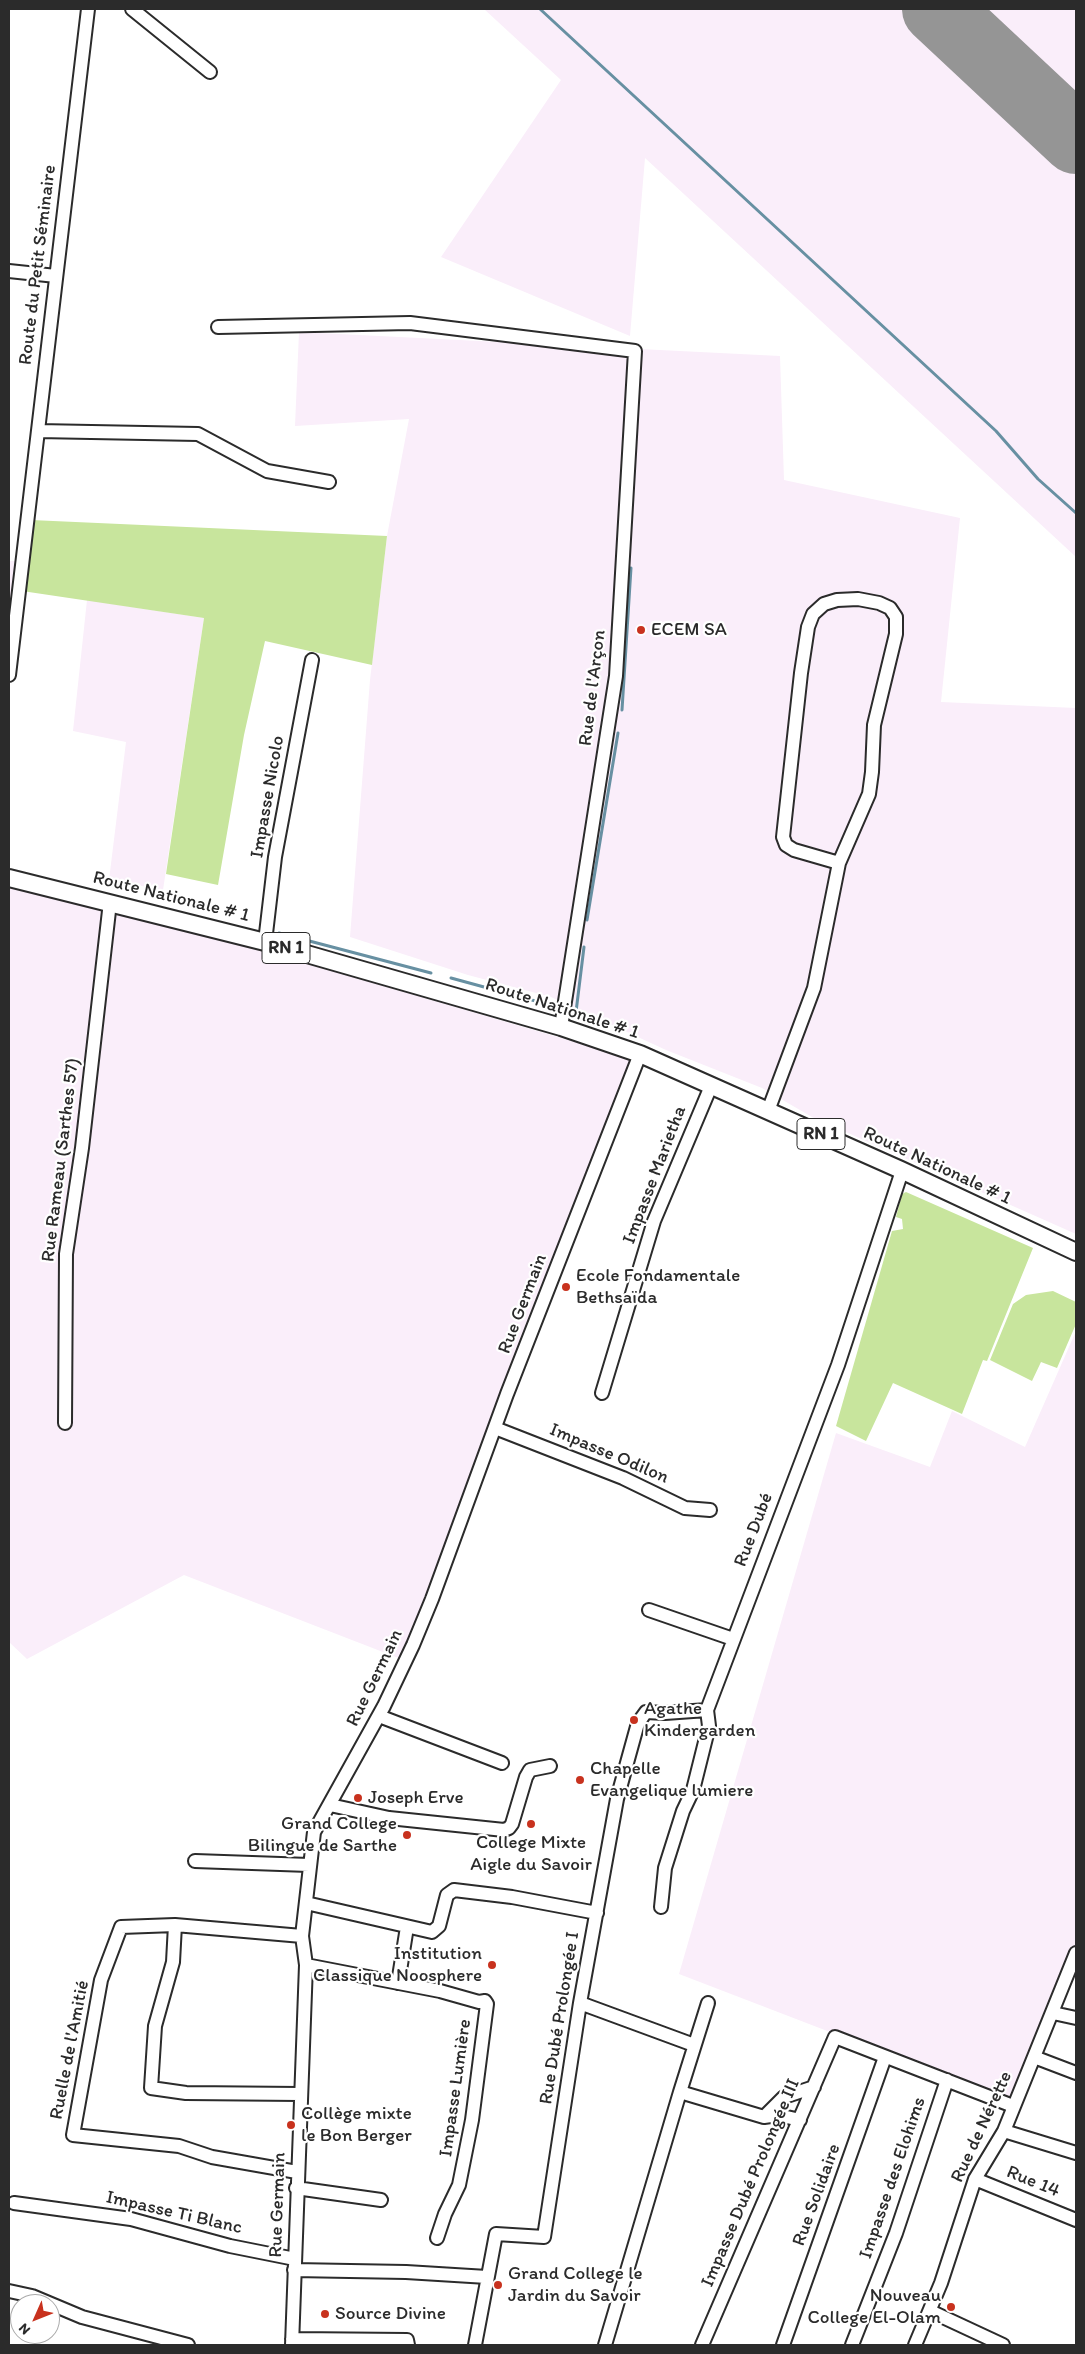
<!DOCTYPE html>
<meta charset="utf-8">
<style>
body{margin:0}
#map{position:relative;width:1085px;height:2354px;overflow:hidden;background:#fff;font-family:Itim,sans-serif}
canvas{display:block}
.frame{position:absolute;inset:0;border:10px solid #2b2b2b;pointer-events:none}
.north{position:absolute;left:10px;top:2294px;width:50px;height:50px;box-sizing:border-box;background:#fff;border:1px solid #aaa;border-radius:50%;rotate:226deg;font-size:14px;font-weight:700;line-height:20px;text-align:center;color:#2b2b2b}
.north::after{content:'';display:block;margin:auto;width:18px;height:22px;background:#c8321e;clip-path:polygon(50% 0,100% 100%,50% 72%,0 100%)}
</style>
<div id="map">
<canvas width="1085" height="2354"></canvas>
<div class="frame"></div>
<div class="north">N</div>
</div>
<script>
const ctx = document.querySelector('canvas').getContext('2d');
ctx.lineJoin = 'round';
function fill(path, color) { ctx.fillStyle = color; ctx.fill(path, 'evenodd'); }
const poly = rows => new Path2D(rows.map(r => 'M' + r).join(''));
function stroke(path, color, width, dash) { ctx.strokeStyle = color; ctx.lineWidth = width; ctx.lineCap = dash ? 'butt' : 'round'; ctx.setLineDash(dash || []); ctx.stroke(path); }
function write(font, color, halo, rows, align = 'center') {
  ctx.font = font + ' Itim,sans-serif'; ctx.lineWidth = 4.5; ctx.setLineDash([]); ctx.textBaseline = 'middle'; ctx.strokeStyle = halo; ctx.fillStyle = color; for (const [text, x, y, turn = 0] of rows) {
    ctx.save(); ctx.translate(x, y); ctx.rotate((+turn || 0) * Math.PI / 180); ctx.textAlign = isNaN(turn) ? turn : align; if (halo) ctx.strokeText(text, 0, 0); ctx.fillText(text, 0, 0); ctx.restore();
  }
}
const built = poly([
 [484,9,1076,9,1076,557,645,158,630,336,441,257,561,80],
 [299,332,780,356,784,480,960,518,941,702,1076,708,1076,1234,812,1117,762,1088,666,1050,551,997,468,975,350,937,370,680,387,536,409,419,295,426],
 [9,561,26,561,9,662],
 [87,600,204,618,163,890,109,880,126,742,73,731],
 [9,888,96,902,633,1059,401,1659,184,1575,27,1659,9,1642],
 [1076,1331,1076,1943,1012,2102,679,1974,836,1433,930,1467,952,1411,1025,1447]
]);
const green = poly([
 [31,520,387,536,372,665,265,641,244,735,218,885,166,874,204,618,22,591],
 [906,1192,1033,1248,987,1361,983,1360,962,1414,893,1383,866,1441,836,1426,892,1231,903,1229,902,1219,896,1217,902,1194],
 [1053,1291,1076,1302,1076,1324,1057,1368,1041,1362,1032,1381,990,1360,1013,1304,1026,1295]
]);
const stream = poly([
 [540,9,996,431,1038,479,1076,513],
 [622,710,631,568],
 [587,920,618,733],
 [279,933,431,973],
 [451,978,561,1008],
 [576,1012,584,947]
]);
const runway = poly([
 [937,9,1076,139]
]);
const minor = poly([
 [132,9,210,72],
 [9,271,56,276],
 [218,327,410,323,635,351,616,676,561,1027],
 [38,431,198,434,267,471,329,482],
 [9,675,88,9],
 [265,942,275,857,312,660],
 [768,1111,814,988,839,863,869,794,872,772,874,725,896,634,896,617,890,608,879,603,858,599,837,600,824,604,813,614,808,627,801,673,783,837,786,845,794,850,839,863],
 [602,1393,654,1221,711,1086],
 [65,1423,66,1254,82,1148,110,902],
 [495,1428,623,1478,685,1508,710,1510],
 [649,1610,733,1639],
 [379,1716,502,1763],
 [330,1805,389,1818,504,1830,509,1828,512,1824,526,1777,530,1770,550,1766],
 [195,1861,309,1865],
 [306,1903,432,1932,439,1926,447,1895,454,1890,512,1897,597,1913],
 [661,1907,665,1868,683,1811,693,1790,709,1726,707,1710,838,1365,902,1171],
 [175,1925,173,1962,155,2026,151,2088,186,2093,300,2094],
 [306,1965,440,1991,479,2002,485,2001,487,2004,472,2120,459,2185,445,2214,437,2238],
 [398,1983,407,1927],
 [580,2003,694,2045],
 [1053,2013,1076,2018],
 [1034,2057,1076,2073],
 [680,2092,708,2003],
 [764,2117,778,2115,800,2120],
 [1004,2131,1076,2153],
 [297,2172,212,2157,179,2146,73,2135,101,1980,121,1927,175,1925,302,1936],
 [975,2179,1076,2220],
 [296,2188,381,2200],
 [14,2203,131,2219,230,2246,295,2259],
 [294,2270,406,2272,487,2277],
 [9,2291,32,2296,82,2317,188,2345],
 [930,2311,1003,2345],
 [292,2339,407,2340,408,2345],
 [292,2345,306,1965,302,1936,314,1832,384,1706,413,1645,432,1599,507,1394,640,1054],
 [475,2345,496,2234,544,2237,580,2003,617,1799,638,1723,646,1712,665,1713,707,1710],
 [605,2345,680,2092,764,2117,784,2097,814,2087],
 [702,2345,835,2037,1013,2106],
 [783,2345,885,2057],
 [852,2345,896,2233,947,2080],
 [915,2345,941,2283,975,2179,1004,2131,1076,1953]
]);
const major = poly([
 [9,878,265,942,561,1027,640,1054,901,1170,1076,1252]
]);
const markers = [
 [641,630,5,"#c8321e"],
 [566,1287,5,"#c8321e"],
 [634,1720,5,"#c8321e"],
 [580,1780,5,"#c8321e"],
 [358,1798,5,"#c8321e"],
 [531,1824,5,"#c8321e"],
 [407,1835,5,"#c8321e"],
 [492,1965,5,"#c8321e"],
 [291,2125,5,"#c8321e"],
 [498,2285,5,"#c8321e"],
 [951,2307,5,"#c8321e"],
 [325,2314,5,"#c8321e"]
];
const shields = [
 [286,948,48],
 [821,1134,48]
];
const shieldNames = [
 ["RN 1",286,948],
 ["RN 1",821,1134]
];
const streetNames = [
 ["Route du Petit Séminaire",38,265,-83],
 ["Rue de l'Arçon",593,688,-83],
 ["Impasse Nicolo",268,797,-80],
 ["Route Nationale # 1",171,897,14],
 ["Route Nationale # 1",562,1009,18],
 ["Rue Rameau (Sarthes 57)",61,1160,-83],
 ["Route Nationale # 1",937,1166,25],
 ["Impasse Marietha",655,1175,-69],
 ["Rue Germain",523,1304,-69],
 ["Impasse Odilon",609,1454,23],
 ["Rue Dubé",754,1530,-69],
 ["Rue Germain",375,1678,-64],
 ["Rue Dubé Prolongée I",560,2018,-81],
 ["Ruelle de l'Amitié",70,2050,-79],
 ["Impasse Lumière",456,2088,-82],
 ["Rue de Nérette",982,2127,-65],
 ["Impasse des Elohims",893,2178,-71],
 ["Rue 14",1033,2182,22],
 ["Impasse Dubé Prolongée III",751,2183,-67],
 ["Rue Solidaire",817,2195,-70],
 ["Rue Germain",278,2205,-88],
 ["Impasse Ti Blanc",174,2213,13]
];
const poiNames = [
 ["ECEM SA",651,630],
 ["Ecole Fondamentale",576,1276],
 ["Bethsaïda",576,1298],
 ["Agathe",644,1709],
 ["Kindergarden",644,1731],
 ["Chapelle",590,1769],
 ["Evangelique lumiere",590,1791],
 ["Joseph Erve",368,1798],
 ["Grand College",397,1824,"right"],
 ["Bilingue de Sarthe",397,1846,"right"],
 ["College Mixte",531,1843,"center"],
 ["Aigle du Savoir",531,1865,"center"],
 ["Institution",482,1954,"right"],
 ["Classique Noosphere",482,1976,"right"],
 ["Collège mixte",301,2114],
 ["le Bon Berger",301,2136],
 ["Grand College le",508,2274],
 ["Jardin du Savoir",508,2296],
 ["Nouveau",941,2296,"right"],
 ["College El-Olam",941,2318,"right"],
 ["Source Divine",335,2314]
];
fill(built, '#faeefa');
fill(green, '#c8e59d');
stroke(stream, '#6790a2', 3);
stroke(runway, '#959595', 70);
stroke(minor, '#2b2b2b', 16);
stroke(major, '#2b2b2b', 20);
stroke(minor, '#fff', 12);
stroke(major, '#fff', 16);
for (const [x, y, r, color] of markers) { const dot = new Path2D(); dot.arc(x, y, r, 0, 2 * Math.PI); ctx.fillStyle = color; ctx.fill(dot); stroke(dot, '#fff', 2); }
for (const [x, y, w] of shields) { const box = new Path2D(); box.roundRect(x - w / 2, y - 15.5, w, 31, 4); ctx.fillStyle = '#fff'; ctx.fill(box); stroke(box, '#2b2b2b', 1); }
write('bold 18px', '#2b2b2b', null, shieldNames);
write('19px', '#2b2b2b', '#fff', streetNames);
write('19px', '#2b2b2b', '#fff', poiNames, 'left');
</script>
